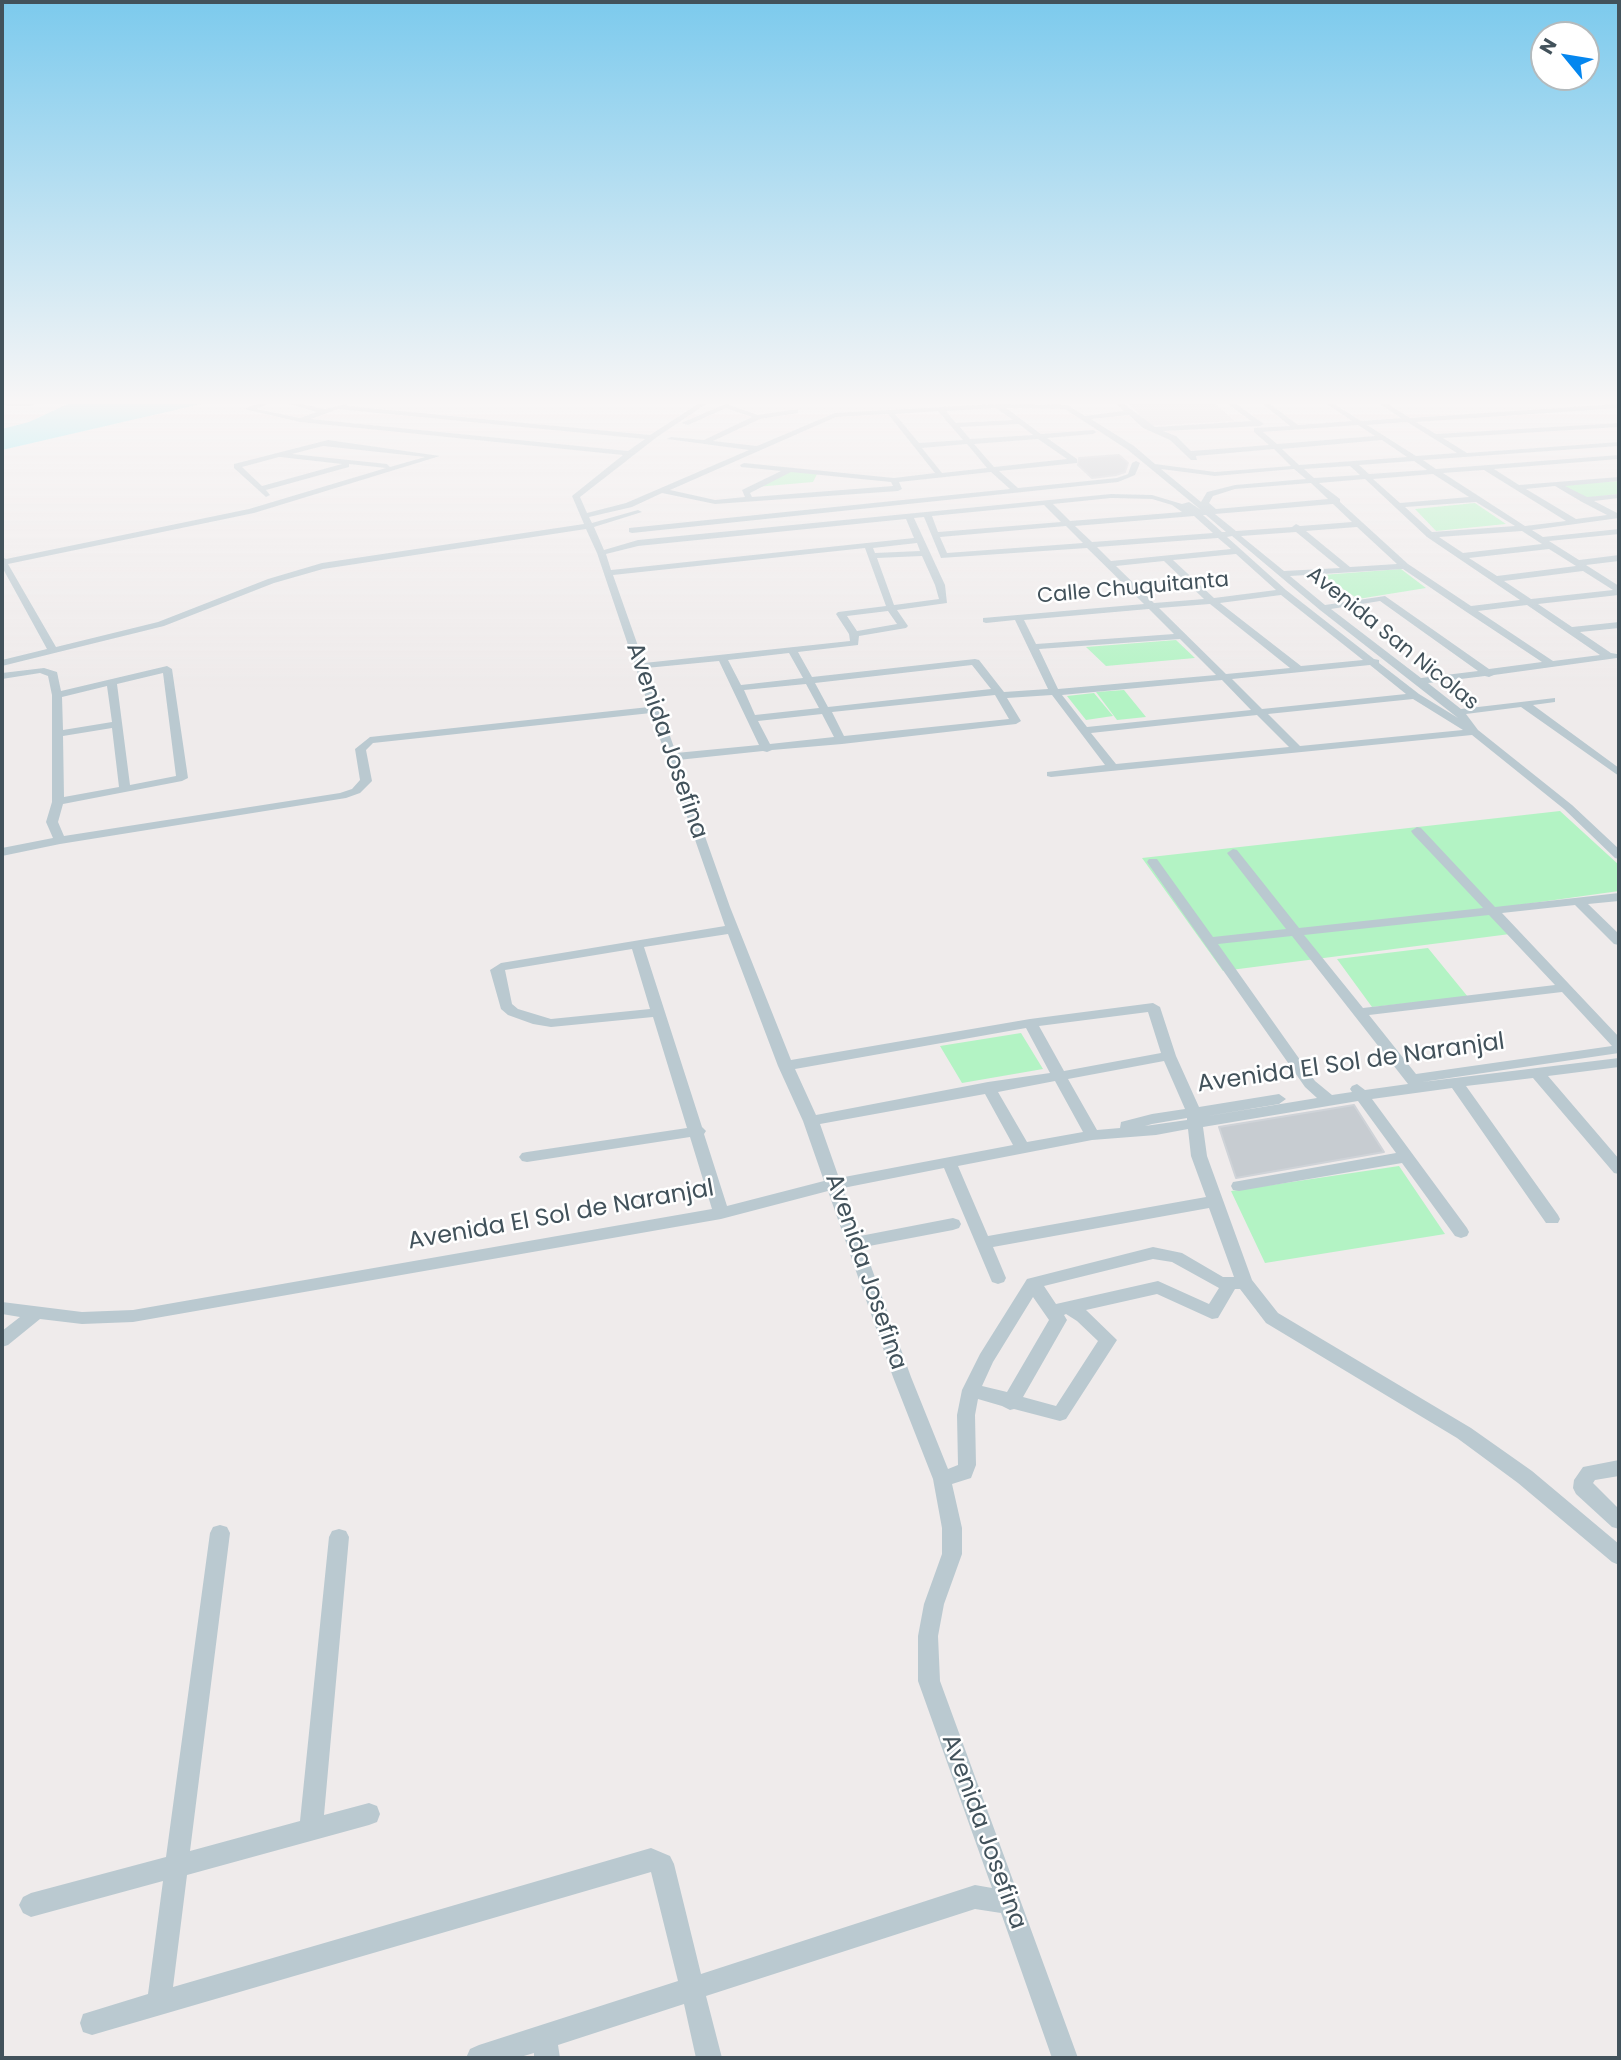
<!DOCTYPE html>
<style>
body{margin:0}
#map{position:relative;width:1621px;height:2060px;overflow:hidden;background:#efebeb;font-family:Poppins,sans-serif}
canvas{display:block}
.frame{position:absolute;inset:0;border:4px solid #42525b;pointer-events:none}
.north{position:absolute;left:1530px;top:21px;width:70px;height:70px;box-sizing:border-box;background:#fff;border:2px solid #b3babd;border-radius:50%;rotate:300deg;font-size:19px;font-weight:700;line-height:28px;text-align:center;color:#42525b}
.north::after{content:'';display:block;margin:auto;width:24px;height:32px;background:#0587ef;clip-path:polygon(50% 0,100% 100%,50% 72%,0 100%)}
</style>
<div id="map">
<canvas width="1621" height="2060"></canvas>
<div class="frame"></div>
<div class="north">N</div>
</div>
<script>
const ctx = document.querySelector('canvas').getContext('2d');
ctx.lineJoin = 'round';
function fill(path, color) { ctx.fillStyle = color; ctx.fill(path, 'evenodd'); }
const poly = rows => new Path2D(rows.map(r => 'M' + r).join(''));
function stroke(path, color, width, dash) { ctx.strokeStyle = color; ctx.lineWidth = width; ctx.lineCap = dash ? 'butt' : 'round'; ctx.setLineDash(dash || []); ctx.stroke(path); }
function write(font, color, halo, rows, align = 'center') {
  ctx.font = font + ' Poppins,sans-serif'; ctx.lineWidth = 5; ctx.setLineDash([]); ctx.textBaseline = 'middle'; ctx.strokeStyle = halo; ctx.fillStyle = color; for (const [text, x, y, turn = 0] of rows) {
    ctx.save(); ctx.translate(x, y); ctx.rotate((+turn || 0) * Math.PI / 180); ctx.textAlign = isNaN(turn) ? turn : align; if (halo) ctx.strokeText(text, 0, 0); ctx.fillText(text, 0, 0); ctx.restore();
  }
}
const education = poly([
 [1129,404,1215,404,1235,421,1150,426]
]);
const green = poly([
 [790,471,817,474,813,482,756,487],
 [1619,481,1619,494,1586,498,1562,485],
 [1475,503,1506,524,1436,531,1415,509],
 [1401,569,1426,588,1358,599,1322,575],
 [1176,640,1195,658,1106,666,1086,647],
 [1124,690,1146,717,1117,720,1096,692],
 [1094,693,1113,716,1086,720,1067,696],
 [1560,811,1619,865,1619,891,1490,909,1510,934,1223,971,1142,858],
 [1428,948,1468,997,1372,1007,1337,959],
 [1021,1033,1043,1069,962,1083,940,1046],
 [1399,1166,1445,1234,1265,1263,1231,1191]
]);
const water = poly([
 [68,404,201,404,2,450,2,429,29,422]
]);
const building = poly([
 [1119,455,1128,463,1125,472,1116,475,1092,478,1078,465,1079,458,1119,455],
 [1354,1105,1384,1152,1236,1178,1219,1127,1354,1105]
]);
const minor = poly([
 [3,404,35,404,31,406,7,406,3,404],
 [257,404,267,404,256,409,300,418,317,412,289,404,300,404,325,409,347,404,347,406,650,435,698,404,706,404,657,437,580,497,587,513,626,503,749,450,667,439,671,437,704,440,752,417,726,408,688,425,681,423,726,404,758,415,798,409,798,413,760,419,713,441,757,446,835,413,998,404,1067,405,1085,416,1124,411,1116,404,1124,404,1155,427,1251,421,1228,404,1236,404,1264,424,1260,426,1163,431,1176,436,1191,451,1269,445,1254,432,1254,428,1290,426,1263,404,1270,404,1298,425,1352,421,1327,404,1334,404,1361,421,1401,418,1380,404,1388,404,1410,418,1619,404,1619,408,1416,422,1436,434,1619,423,1619,427,1443,438,1467,453,1619,442,1619,446,1423,460,1436,469,1619,455,1619,459,1494,469,1519,485,1619,477,1619,481,1565,486,1587,497,1619,494,1619,498,1594,501,1619,514,1619,518,1532,530,1543,537,1619,529,1619,534,1549,541,1579,560,1619,555,1619,561,1586,565,1619,586,1619,595,1538,604,1572,627,1619,622,1619,628,1580,632,1611,653,1617,654,1617,658,1494,675,1489,677,1485,676,1428,683,1461,709,1555,698,1555,702,1533,705,1619,768,1619,776,1521,707,1466,714,1478,730,1572,805,1619,849,1619,859,1615,858,1564,809,1472,735,1051,777,1047,776,1047,772,1105,765,1052,695,1007,698,1021,721,1016,724,842,744,772,750,767,752,763,751,678,760,730,907,791,1060,1030,1019,1153,1003,1160,1007,1176,1056,1199,1107,1279,1094,1286,1099,1279,1104,1202,1117,1317,1098,1305,1087,1147,862,1149,859,1157,859,1213,937,1286,929,1227,853,1233,849,1237,850,1299,928,1483,908,1413,834,1411,831,1417,827,1421,828,1495,907,1619,893,1619,901,1588,904,1619,934,1619,945,1614,944,1575,905,1502,913,1619,1037,1619,1053,1422,1082,1619,1058,1619,1067,1548,1076,1619,1159,1619,1174,1614,1173,1533,1078,1466,1086,1558,1215,1560,1219,1558,1223,1546,1223,1452,1088,1372,1099,1467,1228,1469,1232,1467,1236,1461,1238,1455,1236,1402,1163,1239,1191,1233,1190,1231,1186,1233,1182,1239,1181,1396,1153,1358,1101,1203,1127,1207,1156,1252,1280,1278,1313,1471,1428,1532,1471,1619,1544,1619,1565,1612,1562,1518,1483,1457,1438,1266,1323,1240,1289,1235,1289,1218,1318,1212,1319,1157,1294,1086,1310,1117,1340,1066,1419,1060,1421,1014,1409,1010,1410,1002,1406,978,1399,975,1415,976,1465,971,1478,952,1484,962,1528,962,1554,944,1604,938,1636,940,1681,1078,2058,1052,2058,1001,1913,975,1909,706,1996,722,2058,696,2058,684,2004,558,2045,560,2058,534,2058,534,2053,517,2058,466,2058,470,2049,479,2045,678,1981,651,1872,92,2035,83,2032,80,2023,83,2014,148,1994,163,1881,31,1917,23,1913,19,1905,23,1897,31,1893,166,1857,210,1533,213,1527,220,1525,227,1527,230,1533,190,1851,300,1821,329,1537,332,1531,339,1529,346,1531,349,1537,324,1815,369,1803,377,1806,380,1814,377,1822,369,1825,187,1875,173,1987,651,1848,670,1856,674,1864,701,1974,975,1885,992,1888,918,1681,918,1636,924,1604,942,1554,942,1528,933,1479,893,1377,828,1191,721,1219,133,1322,82,1324,40,1319,8,1345,2,1347,2,1331,20,1317,2,1314,2,1302,82,1312,133,1310,712,1209,690,1137,527,1162,522,1161,519,1157,522,1153,527,1152,687,1128,653,1017,551,1027,533,1024,508,1015,501,1009,490,970,501,963,725,926,651,713,373,743,366,750,372,781,360,793,346,798,60,844,2,856,2,848,53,838,46,822,52,802,52,695,48,676,40,673,2,679,2,673,44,668,57,672,61,691,167,666,172,669,188,778,182,781,63,804,58,822,64,836,340,793,352,789,360,780,355,749,370,737,649,707,597,553,586,529,323,569,274,583,164,626,2,666,2,660,47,649,2,567,2,557,6,559,249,509,386,468,349,464,349,467,266,490,270,495,266,497,234,468,234,464,328,440,440,456,254,513,8,564,56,647,158,622,268,579,322,563,584,524,572,496,623,455,300,422,244,409,257,404],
 [996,408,1013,420,956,423,946,411,996,408],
 [1006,408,1065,409,1128,450,1201,510,1189,502,1182,504,1152,495,1111,494,638,540,604,550,594,527,642,512,638,510,592,523,589,517,632,507,662,493,715,504,898,491,902,489,899,482,991,472,1010,489,629,528,629,532,632,533,1118,482,1135,475,1140,463,1136,461,1132,463,1128,474,1117,478,1018,488,999,471,1077,463,1077,459,1047,438,1093,434,1097,432,1093,430,1041,434,1006,408],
 [338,409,645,439,628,451,311,419,338,409],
 [938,411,963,440,919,443,895,414,938,411],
 [888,414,935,473,894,478,744,463,740,465,741,467,781,471,742,490,745,497,715,500,670,490,836,417,888,414],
 [1129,415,1143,428,1170,440,1191,460,1197,460,1196,456,1274,449,1291,466,1215,472,1155,464,1134,446,1091,419,1129,415],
 [1407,422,1457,453,1416,456,1367,425,1407,422],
 [1019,424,1033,435,970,439,960,427,1019,424],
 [1358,425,1375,436,1277,444,1263,432,1358,425],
 [1038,439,1067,459,994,467,974,444,1038,439],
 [1382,440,1407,457,1299,465,1282,449,1382,440],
 [967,444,987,468,942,473,922,448,967,444],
 [323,446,425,457,390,467,387,464,292,454,323,446],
 [279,457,280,457,342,464,262,486,242,467,279,457],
 [1414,461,1427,470,1369,474,1359,465,1414,461],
 [1350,466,1360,475,1314,478,1304,469,1350,466],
 [1161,469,1215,476,1294,469,1306,479,1235,485,1207,492,1201,502,1161,469],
 [1484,470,1566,521,1525,526,1443,473,1484,470],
 [791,472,891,482,893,486,752,497,750,493,791,472],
 [1433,474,1469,497,1400,503,1373,479,1433,474],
 [1365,479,1427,537,1520,600,1471,606,1408,564,1340,502,1340,499,1319,483,1365,479],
 [1311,483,1328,499,1216,509,1209,503,1213,496,1235,489,1311,483],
 [1555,486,1582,502,1607,515,1576,519,1526,489,1555,486],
 [1111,498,1152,499,1172,505,1182,512,1070,521,1053,504,1111,498],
 [1476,502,1515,526,1432,532,1405,507,1476,502],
 [1333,504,1352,522,1300,526,1296,524,1292,527,1236,531,1215,514,1333,504],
 [1044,505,1061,522,938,532,932,516,1044,505],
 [1203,515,1206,515,1226,532,1222,532,1203,515],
 [1194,516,1213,533,1092,542,1075,526,1194,516],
 [924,517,941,558,1087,548,1144,604,983,618,983,622,986,623,1015,620,1048,689,1004,692,979,660,975,659,812,677,798,652,858,645,859,636,906,628,908,626,897,610,947,603,945,585,914,518,924,517],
 [906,519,914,538,611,570,606,554,638,546,906,519],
 [1066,526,1083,543,947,553,940,537,1066,526],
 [1357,527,1397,564,1350,567,1306,531,1357,527],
 [1522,531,1542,544,1463,553,1439,537,1522,531],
 [1296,532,1340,568,1284,571,1241,536,1296,532],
 [1232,536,1320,610,1458,718,1419,694,1379,663,1379,660,1374,659,1286,590,1227,537,1232,536],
 [1218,538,1231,549,1111,561,1097,547,1218,538],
 [917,543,920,551,875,553,873,548,917,543],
 [865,548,886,606,838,612,836,614,849,634,850,641,644,663,613,575,865,548],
 [1549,549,1576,566,1497,576,1469,558,1549,549],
 [1236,554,1276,590,1214,598,1173,560,1236,554],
 [922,556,935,585,939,599,894,605,877,558,922,556],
 [1164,561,1165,562,1204,599,1154,603,1116,566,1164,561],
 [1403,569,1465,611,1542,662,1489,669,1385,596,1325,605,1290,576,1403,569],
 [1583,571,1613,590,1531,599,1504,581,1583,571],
 [1281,595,1363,660,1301,666,1220,603,1281,595],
 [1380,601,1478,671,1421,678,1331,609,1380,601],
 [1210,604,1290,668,1226,674,1159,608,1210,604],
 [1527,605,1600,655,1553,661,1478,611,1527,605],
 [1149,609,1174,634,1036,644,1024,620,1149,609],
 [888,611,897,624,857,631,847,616,888,611],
 [1180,639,1216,675,1058,689,1039,649,1180,639],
 [789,653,803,678,741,685,728,660,789,653],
 [719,661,759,745,676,753,646,668,719,661],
 [972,665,991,689,828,707,815,683,972,665],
 [1370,665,1406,694,1262,709,1232,679,1370,665],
 [163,673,176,776,130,785,117,684,163,673],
 [1222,680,1251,710,1087,727,1062,695,1222,680],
 [806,684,819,708,755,715,744,690,806,684],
 [107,686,112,722,63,730,62,697,107,686],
 [995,695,1009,719,844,736,832,712,995,695],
 [1413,699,1463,730,1300,746,1268,714,1413,699],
 [822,714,834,737,770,744,758,721,822,714],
 [1257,715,1289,747,1116,764,1091,733,1257,715],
 [112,728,119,787,64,797,63,736,112,728],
 [1489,915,1555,985,1363,1008,1304,935,1489,915],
 [728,934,778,1066,803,1121,824,1181,727,1206,704,1134,706,1131,702,1127,644,947,728,934],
 [1292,936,1408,1084,1365,1090,1357,1084,1352,1086,1350,1089,1352,1092,1332,1095,1315,1081,1218,944,1292,936],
 [632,949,650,1009,551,1019,518,1009,512,1004,505,970,632,949],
 [1562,992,1612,1046,1416,1074,1369,1015,1562,992],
 [1148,1012,1161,1053,1064,1071,1039,1026,1148,1012],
 [1026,1028,1050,1073,988,1082,816,1115,795,1069,1026,1028],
 [1164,1061,1185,1109,1152,1114,1121,1122,1120,1128,1097,1130,1068,1079,1164,1061],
 [1055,1081,1083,1132,1027,1142,998,1092,1055,1081],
 [985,1094,1013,1145,839,1178,820,1124,985,1094],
 [1187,1118,1187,1120,1145,1126,1152,1124,1187,1118],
 [1188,1129,1191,1156,1206,1197,988,1236,958,1166,1092,1140,1156,1135,1188,1129],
 [944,1168,992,1282,998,1284,1004,1282,1006,1278,993,1247,1209,1208,1234,1277,1223,1277,1182,1253,1153,1247,1027,1279,980,1354,962,1390,957,1415,958,1465,948,1469,911,1377,864,1247,953,1230,959,1228,961,1224,959,1220,953,1218,860,1236,843,1188,944,1168],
 [1153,1259,1172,1262,1219,1288,1209,1304,1158,1281,1056,1304,1044,1286,1153,1259],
 [1033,1297,1049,1320,1007,1392,982,1386,993,1362,1033,1297],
 [1066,1314,1077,1321,1098,1341,1056,1406,1023,1397,1067,1320,1064,1315,1066,1314],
 [1619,1460,1619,1476,1595,1480,1593,1483,1619,1509,1619,1529,1612,1527,1576,1494,1573,1488,1574,1480,1583,1467,1619,1460]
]);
const farStreetnames = [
 ["Calle Chuquitanta",1133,589,-5],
 ["Avenida San Nicolas",1392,639,39]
];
const streetNames = [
 ["Avenida Josefina",666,741,71],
 ["Avenida El Sol de Naranjal",1351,1064,-8],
 ["Avenida El Sol de Naranjal",561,1216,-10],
 ["Avenida Josefina",865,1272,71],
 ["Avenida Josefina",983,1832,70]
];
fill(education, '#e0dcde');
fill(green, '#b3f3c4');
fill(water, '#7beaf5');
fill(building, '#c7ccd1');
stroke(building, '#cfd3d8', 2);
fill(minor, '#bac9d0');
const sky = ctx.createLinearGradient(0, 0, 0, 692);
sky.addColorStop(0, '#7ccaed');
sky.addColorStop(0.58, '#f8f6f6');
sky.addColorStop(1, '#f8f6f600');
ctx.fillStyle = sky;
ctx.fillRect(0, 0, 1621, 692);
write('21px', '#42525b', '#fff', farStreetnames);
write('24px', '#42525b', '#fff', streetNames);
</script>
